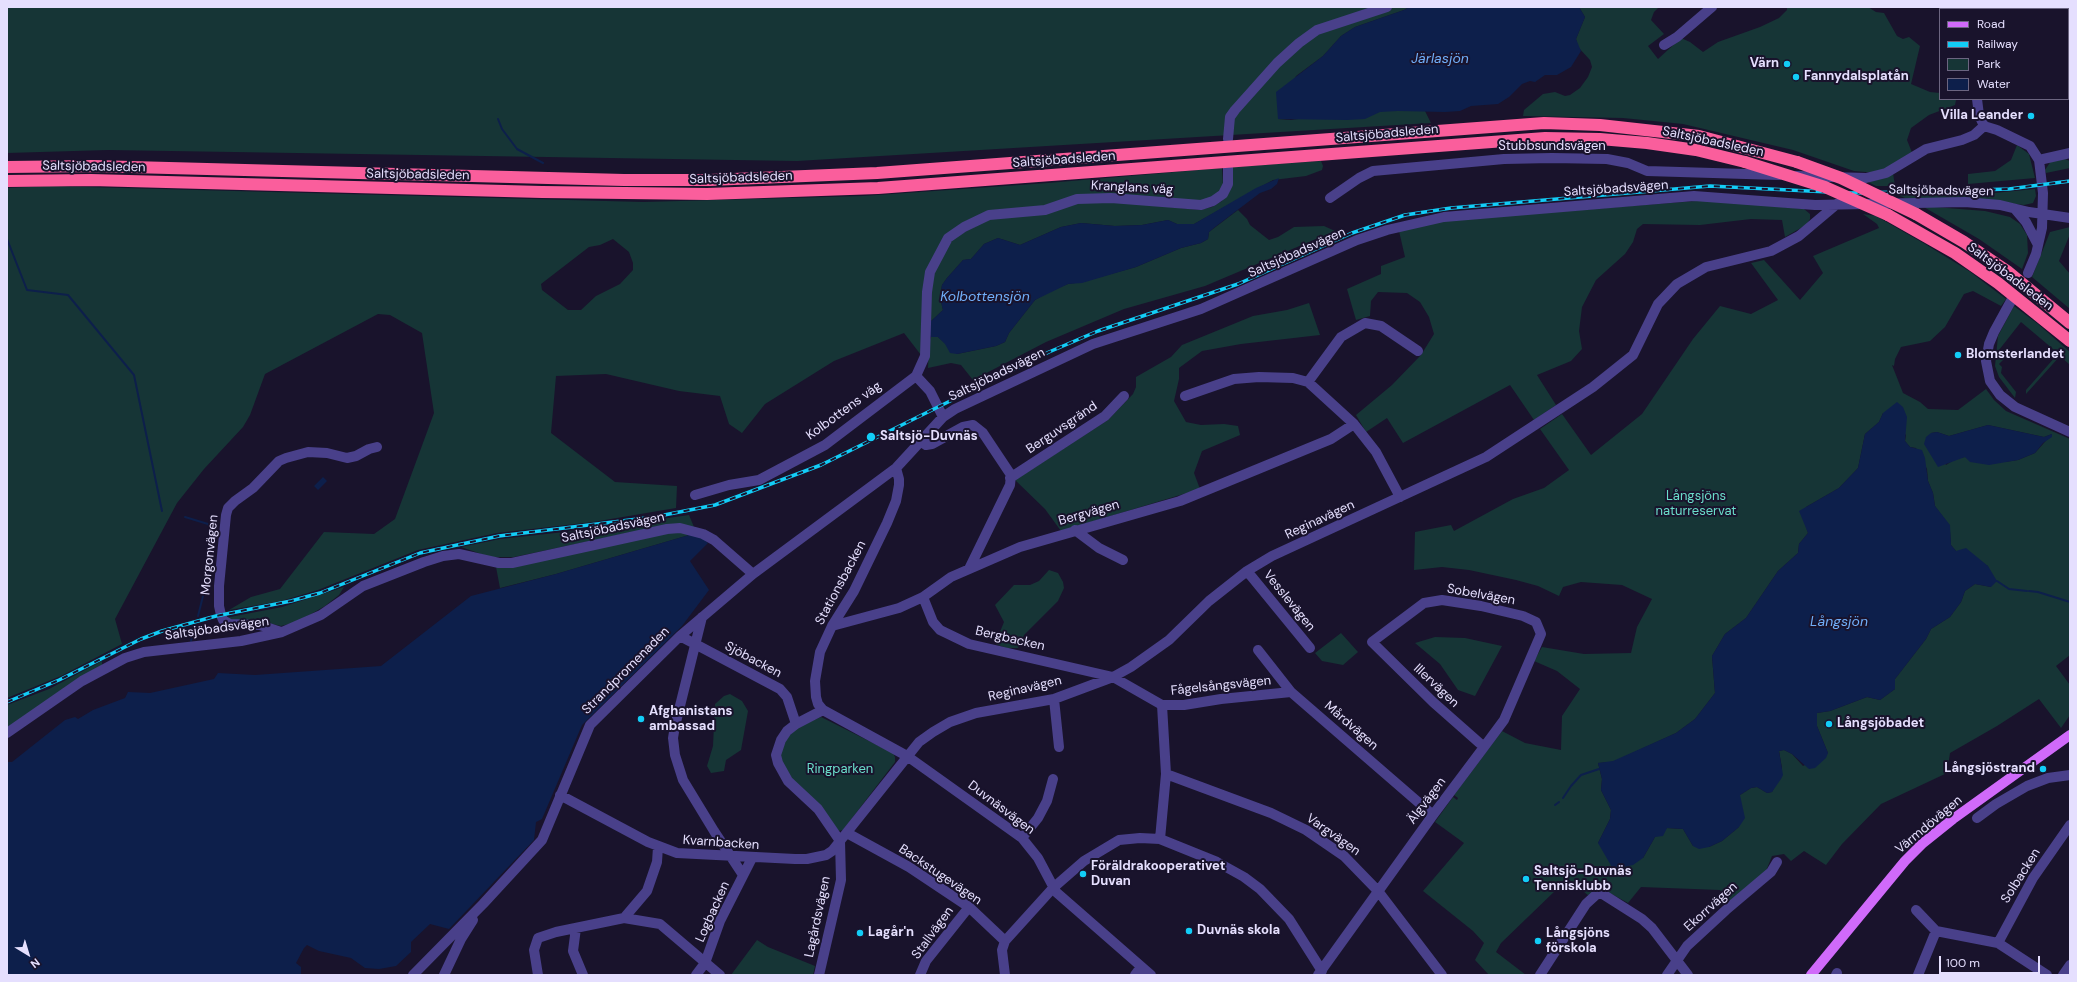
<!DOCTYPE html>
<meta charset="utf-8">
<style>
body{margin:0}
#map{position:relative;width:2077px;height:982px;overflow:hidden;background:#19132c;font-family:"DM Sans",sans-serif}
canvas{display:block}
.frame{position:absolute;inset:0;border:8px solid #e5dffe;pointer-events:none}
.legend{position:absolute;left:1939px;top:8px;width:130px;height:92px;box-sizing:border-box;background:#19132c;border:1px solid #6b6580;margin:0;padding:5px 7px;list-style:none;font-size:12px;color:#e5dffe}
.legend li{display:flex;align-items:center;gap:8px;height:20px}
.legend b{width:20px;border:1px solid #6b6580}
.north{position:absolute;left:8px;top:934px;width:40px;height:40px;-webkit-text-stroke:3px #19132c;paint-order:stroke;rotate:142deg;font-size:11px;font-weight:700;line-height:16px;text-align:center;color:#e5dffe}
.north::after{content:'';display:block;margin:auto;width:14px;height:18px;background:#e5dffe;clip-path:polygon(50% 0,100% 100%,50% 72%,0 100%)}
.scale{position:absolute;left:1939px;top:956px;width:101px;height:18px;box-sizing:border-box;border:2px solid #e5dffe;border-top:0;padding-left:5px;font-size:12px;line-height:14px;white-space:nowrap;color:#e5dffe;-webkit-text-stroke:3px #19132c;paint-order:stroke}
</style>
<div id="map">
<canvas width="2077" height="982"></canvas>
<div class="frame"></div>
<ul class="legend">
<li><b style="height:5px;background:#d06afa"></b>Road</li>
<li><b style="height:5px;background:#12cdf7"></b>Railway</li>
<li><b style="height:11px;background:#163536"></b>Park</li>
<li><b style="height:11px;background:#0d1f4b"></b>Water</li>
</ul>
<div class="north">N</div>
<div class="scale">100 m</div>
</div>
<script>
const ctx = document.querySelector('canvas').getContext('2d');
ctx.lineJoin = 'round';
function fill(path, color) { ctx.fillStyle = color; ctx.fill(path, 'evenodd'); }
const poly = rows => new Path2D(rows.map(r => 'M' + r).join(''));
function stroke(path, color, width, dash) { ctx.strokeStyle = color; ctx.lineWidth = width; ctx.lineCap = dash ? 'butt' : 'round'; ctx.setLineDash(dash || []); ctx.stroke(path); }
function write(font, color, halo, rows, align = 'center') {
  ctx.font = font + ' "DM Sans",sans-serif'; ctx.lineWidth = 4; ctx.setLineDash([]); ctx.textBaseline = 'middle'; ctx.strokeStyle = halo; ctx.fillStyle = color; for (const [text, x, y, turn = 0] of rows) {
    ctx.save(); ctx.translate(x, y); ctx.rotate((+turn || 0) * Math.PI / 180); ctx.textAlign = isNaN(turn) ? turn : align; if (halo) ctx.strokeText(text, 0, 0); ctx.fillText(text, 0, 0); ctx.restore();
  }
}
const green = poly([
 [7,7,1409,7,1404,10,1355,27,1341,36,1323,56,1296,76,1278,119,1291,120,1399,104,1424,109,1431,123,797,161,108,150,7,153],
 [1579,7,1659,7,1654,12,1651,20,1664,34,1648,46,1658,59,1681,38,1690,42,1703,52,1718,42,1760,27,1779,18,1787,10,1787,7,1868,7,1876,12,1884,13,1897,36,1903,39,1909,37,1920,46,1911,84,1930,92,1940,93,1940,99,1956,100,1955,105,1929,115,1911,128,1907,140,1913,155,1877,173,1854,171,1793,150,1683,124,1623,118,1523,116,1524,110,1543,94,1555,92,1565,96,1570,95,1580,88,1588,77,1592,67,1590,60,1578,47,1576,39,1585,17],
 [2044,7,2070,7,2070,34,2068,35,2068,9,2042,9],
 [2017,145,2029,154,2035,178,1968,184,1968,174,1995,171,2011,160],
 [2062,158,2070,161,2070,168,2046,173,2045,170,2051,161],
 [1321,161,1323,166,1322,170,1306,176,1273,180,1194,224,1177,224,1168,220,1142,225,1115,226,1081,223,1061,227,1020,245,998,238,984,244,971,259,963,260,947,278,942,285,940,297,943,310,929,323,933,275,950,240,991,218,1081,203,1111,201,1199,210,1212,207,1222,201,1231,167],
 [1222,168,1223,185,1220,191,1212,198,1200,201,1112,195,1046,207,988,212,936,252,921,355,904,333,834,361,765,404,742,433,729,424,720,396,679,391,606,374,556,376,551,433,615,482,677,486,676,508,593,522,497,533,418,550,318,590,281,601,229,610,251,597,280,589,324,532,374,534,395,519,434,413,422,333,390,315,378,314,265,374,250,415,243,427,204,469,177,503,115,619,122,644,61,676,7,698,7,188,49,186,643,202,863,196,1048,183],
 [613,239,629,252,633,263,633,270,620,284,596,296,581,310,568,310,542,290,541,284,589,247,600,245],
 [1893,173,1895,186,1876,186,1866,181],
 [2035,189,2036,196,2033,203,2024,205,1963,198,1905,198,1898,195,1993,193],
 [1710,200,1804,209,1810,214,1810,219,1806,225,1785,237,1782,220,1751,219,1700,225,1643,224,1637,229,1633,242,1625,254,1596,280,1582,307,1579,331,1582,349,1571,361,1537,375,1556,405,1534,420,1510,385,1403,443,1387,418,1366,432,1356,415,1392,385,1421,355,1434,334,1429,317,1420,302,1407,293,1378,292,1371,301,1370,316,1356,320,1347,289,1381,274,1381,266,1405,257,1399,231,1449,220],
 [1922,206,1985,211,2010,217,2020,224,2027,235,2028,253,2022,269,1979,239],
 [1238,210,1247,219,1250,225,1269,240,1278,237,1294,227,1324,226,1335,231,1205,286,1124,309,1046,342,973,380,961,365,951,363,928,368,929,343,931,337,938,337,957,354,996,346,1005,342,1009,333,1035,300,1050,291,1068,284,1082,282,1136,267,1181,248,1201,243,1208,239,1209,232],
 [1863,214,1876,216,1925,244,1969,271,2006,299,2001,306,1973,291,1964,294,1945,327,1930,341,1901,347,1895,359,1894,366,1892,365,1903,393,1920,402,1928,409,1958,410,1986,389,1994,400,2006,411,2070,439,2070,655,2056,666,2070,685,2070,715,2061,728,2039,699,1997,726,1950,753,1947,773,1881,804,1842,844,1826,865,1804,851,1791,861,1784,854,1772,856,1766,871,1730,901,1720,890,1641,887,1628,903,1606,891,1589,896,1566,877,1556,890,1501,943,1496,952,1526,975,1489,975,1475,960,1484,943,1473,931,1423,891,1464,843,1435,822,1453,797,1457,800,1458,798,1454,795,1502,731,1525,743,1561,750,1562,716,1580,689,1557,671,1534,661,1542,647,1584,654,1631,653,1637,627,1652,599,1622,585,1581,582,1563,587,1559,596,1538,586,1516,580,1469,570,1442,567,1414,570,1415,532,1451,525,1454,531,1513,499,1544,488,1569,470,1540,429,1562,414,1591,455,1642,414,1693,339,1720,306,1751,314,1778,300,1751,263,1764,260,1800,300,1823,273,1813,256,1879,228,1877,224],
 [1883,413,1906,435,1905,441,1910,447,1916,448,1927,469,1928,481,1933,493,1935,506,1946,521,1950,531,1951,545,1956,551,1988,566,1991,587,1975,584,1965,591,1961,602,1950,617,1931,629,1926,639,1895,679,1895,689,1880,700,1867,697,1830,711,1817,713,1817,726,1828,753,1803,766,1792,754,1784,750,1779,751,1782,768,1774,788,1772,792,1767,793,1757,787,1751,788,1740,795,1739,827,1722,841,1709,847,1693,846,1683,829,1667,828,1655,837,1643,858,1598,843,1610,819,1611,810,1601,790,1602,779,1598,763,1613,762,1676,733,1695,719,1715,693,1712,656,1725,634,1746,618,1778,571,1798,553,1799,544,1808,533,1804,520,1806,507,1839,488,1858,468,1865,434,1879,422],
 [1988,425,2044,437,2052,434,2035,453,2018,460,2005,462,1965,457,1957,458,1946,465,1931,433,1937,432,1949,436],
 [2070,227,2070,234,2059,261,2070,274,2070,309,2032,277,2050,232],
 [1309,303,1320,335,1241,344,1202,351,1179,368,1179,379,1174,401,1186,422,1201,425,1224,424,1238,426,1240,435,1202,451,1194,473,1200,489,1061,531,1045,509,1015,480,1108,420,1133,394,1136,387,1136,377,1171,357,1182,345,1253,316,1287,310],
 [2014,306,2038,324,2070,352,2070,365,2060,356,2026,394,2026,390,2056,356,2053,349,2021,322,1999,350,2007,356,1999,364,2002,367,2001,373,2016,392,2015,398,1999,377,1995,366,1998,336],
 [689,515,694,527,666,525,514,557,490,557,461,547,500,539,592,529],
 [665,532,696,533,556,574,500,588,496,567],
 [1049,570,1058,573,1063,582,1064,588,1058,601,1024,635,1018,648,1007,648,995,644,1004,622,995,605,1014,585,1030,585,1039,581],
 [344,587,339,595,325,606,297,622,281,626,260,621,230,621,225,618,282,607],
 [1341,633,1358,652,1343,665,1322,661,1315,653],
 [1435,637,1465,638,1502,646,1475,696,1458,690,1440,664,1415,643],
 [102,661,102,666,7,728,7,705,49,689],
 [730,694,742,701,748,711,741,750,726,760,724,771,711,773,707,766,713,746,715,704,724,696],
 [821,717,893,753,895,757,895,762,843,830,839,831,798,788,782,765,780,746,797,727],
 [757,940,768,947,815,966,813,975,731,975]
]);
const water = poly([
 [1409,7,1579,7,1585,17,1576,39,1581,51,1571,67,1557,75,1545,75,1535,82,1530,81,1522,84,1509,97,1498,104,1471,106,1460,111,1445,112,1398,111,1380,112,1365,119,1347,120,1278,119,1276,92,1323,56,1341,36,1355,27,1404,10],
 [1279,178,1277,184,1271,189,1260,193,1215,227,1209,232,1208,239,1201,243,1181,248,1136,267,1082,283,1068,284,1035,300,1009,333,1005,342,996,346,957,354,950,353,945,344,938,337,931,337,929,333,929,323,943,310,940,298,942,285,947,278,963,260,971,259,984,244,998,238,1020,245,1061,227,1081,223,1115,226,1142,225,1168,220,1177,224,1194,224,1256,188],
 [1897,402,1903,407,1907,417,1905,441,1910,447,1922,450,1925,458,1928,481,1933,493,1935,506,1950,525,1951,545,1956,551,1966,548,1988,566,1997,581,1991,587,1975,584,1965,591,1961,602,1950,617,1931,629,1926,639,1895,679,1895,689,1880,700,1867,697,1830,711,1817,713,1817,726,1828,753,1826,758,1815,768,1809,769,1792,754,1784,750,1779,751,1783,775,1781,779,1772,792,1767,793,1757,787,1751,788,1740,795,1745,818,1739,827,1722,841,1709,847,1699,849,1693,846,1683,829,1667,828,1663,836,1655,837,1643,858,1633,865,1613,869,1598,843,1610,819,1611,810,1601,790,1602,779,1598,763,1613,761,1676,733,1695,719,1715,693,1712,656,1725,634,1746,618,1778,571,1798,553,1799,544,1808,533,1799,511,1839,488,1858,468,1865,434,1879,422,1883,413],
 [1988,425,2044,437,2052,434,2052,437,2043,443,2035,453,2018,460,1989,465,1970,462,1965,457,1938,467,1924,444,1926,437,1931,433,1937,432,1949,436],
 [323,477,327,481,318,490,314,486],
 [696,533,708,543,690,561,709,590,682,626,582,725,542,819,536,822,534,840,449,929,430,924,411,942,411,952,396,966,379,969,365,968,351,958,319,951,307,945,304,948,296,963,301,967,301,975,7,975,7,762,12,762,65,720,75,717,78,719,93,710,125,698,128,692,150,693,214,679,218,673,255,675,381,666,471,596,556,574]
]);
const stream = poly([
 [498,119,502,129,517,149,543,163],
 [7,239,27,290,68,295,134,375,162,511],
 [185,517,208,524,214,536,206,584,198,616],
 [1997,581,2009,589,2027,591],
 [2029,591,2038,592,2070,602],
 [191,641,195,626],
 [1563,798,1571,786,1581,775,1599,769],
 [1555,805,1559,802]
]);
const minor = poly([
 [1962,7,1963,9],
 [1664,45,1677,37,1712,7],
 [2068,53,2070,54],
 [1977,99,1979,115,1984,126],
 [1984,126,1997,130,2030,146,2039,160,2043,193,2042,228,2036,254,2028,273],
 [1228,139,1230,117,1235,110,1277,63,1299,43,1317,30,1387,7],
 [2039,160,2070,153],
 [1797,176,1866,178,1886,173,1926,149,1962,140,1974,135,1984,126],
 [1330,198,1359,178,1373,171,1504,159,1552,158,1607,159,1628,163,1647,171,1779,175],
 [2015,209,2026,222,2038,245],
 [2011,301,1994,332,1989,344,1986,361,1990,381,2000,395,2015,407,2070,432],
 [1308,382,1341,337,1365,323,1381,326,1418,351],
 [1185,396,1234,379,1259,377,1293,378,1308,382,1354,424,1376,452,1400,497],
 [943,417,930,391,916,376,925,356,927,292,930,272,948,238,964,227,989,215,1045,210,1077,199,1111,198,1201,205,1213,201,1223,194,1228,184,1228,168],
 [920,441,926,445,932,444,963,427,973,425,983,433,1011,475,1010,485,969,569],
 [896,468,899,479,899,485,896,501,887,523,854,591,832,626,820,652,815,681,816,697,818,704,823,710,907,756,1022,838,1038,858,1056,892,1151,975],
 [1010,478,1105,416,1124,396],
 [695,495,729,485,759,480,825,445,916,376],
 [1075,530,1099,548,1123,560],
 [1247,571,1310,648],
 [923,597,933,622,940,630,969,644,1113,677,1162,705,1184,705,1221,699,1291,692],
 [702,617,675,726,673,738,675,755,683,780,714,831,743,875],
 [832,626,899,608,923,597,951,577,1020,547,1180,501,1331,439,1354,424],
 [281,632,260,625,230,624,223,620,221,615,219,606,219,586,226,515,228,508,235,501,253,488,279,461,286,458,308,452,327,453,347,458,356,456,369,449,377,447],
 [680,636,780,689,787,697,796,724],
 [1258,650,1291,692,1433,815],
 [1054,699,1059,747],
 [823,710,796,724,787,731,781,740,776,755,778,763,788,781,818,809,840,841],
 [7,733,82,681,125,658,144,652,241,641,282,632,321,615,363,586,424,562,443,556,459,554,499,563,512,563,667,529,680,528,703,534,714,540,753,574],
 [1166,774,1271,813,1306,830,1344,856,1378,891,1442,975],
 [560,795,648,842,677,853,795,859,807,859,826,855,832,851,840,841,919,742,933,732,950,722,976,713,1054,699,1113,677,1131,667,1169,640,1209,601,1247,571,1272,556,1486,457,1593,387,1633,355,1658,304,1677,284,1706,267,1771,251,1799,236,1837,204],
 [1977,818,1996,804,2027,786,2048,778,2070,775],
 [847,833,909,867,969,907,1005,941,1002,950,1005,975],
 [1022,838,1038,818,1047,801,1053,779],
 [1160,839,1166,774,1162,705],
 [1916,910,1936,931,1998,943,2047,975],
 [624,918,660,924,720,975],
 [576,928,573,951,583,975],
 [1005,941,1053,888,1084,861,1119,840,1140,838,1160,839,1217,862,1244,877,1260,889,1289,919,1322,971],
 [1998,943,2033,878,2070,825],
 [413,975,483,904,542,840,590,725,680,636,753,574,896,468,943,417,955,409,1093,344,1201,309,1357,240,1387,230,1444,217,1694,196,1815,205,1965,202,2000,205,2029,212,2070,218],
 [444,975,461,939,473,920],
 [538,975,534,950,538,938,556,932,624,918,647,891,657,862,658,847],
 [696,975,705,963,720,921,752,858],
 [819,975,841,880,840,841],
 [920,975,926,961,969,907],
 [1135,975,1141,967],
 [1318,975,1433,815,1484,747,1504,720,1541,634,1536,622,1523,616,1481,606,1442,600,1424,603,1372,642,1433,702,1484,747],
 [1540,975,1586,904,1598,893,1601,893,1642,919,1652,928,1688,975],
 [1667,975,1687,946,1726,910,1771,872,1777,862],
 [1836,975,1837,973],
 [1918,975,1936,931],
 [2063,975,2070,965]
]);
const major = poly([
 [1811,975,1905,861,1923,843,1953,819,2070,735]
]);
const highway = poly([
 [7,167,93,166,624,180,710,180,877,173,1544,123,1600,125,1699,136,1797,162],
 [7,181,91,180,542,192,707,194,878,188,1545,138,1600,139,1647,143,1696,150,1745,162],
 [1916,214,1964,242,2007,271,2070,323],
 [1888,215,1955,253,1998,283,2070,341]
]);
const rail = poly([
 [7,702,59,680,141,639,162,631,216,616,291,601,320,593,420,553,499,536,654,517,715,505,821,465,1049,352,1098,331,1238,284,1352,233,1405,215,1451,208,1710,186,1848,193,1909,192,2009,189,2070,181]
]);
const highwayBridge = poly([
 [1745,162,1825,187,1888,215],
 [1797,162,1841,178,1916,214]
]);
const markers = [
 [1787,64,4,"#12cdf7"],
 [1796,77,4,"#12cdf7"],
 [2031,116,4,"#12cdf7"],
 [1958,355,4,"#12cdf7"],
 [871,437,5,"#12cdf7"],
 [641,719,4,"#12cdf7"],
 [1829,724,4,"#12cdf7"],
 [2043,769,4,"#12cdf7"],
 [1083,874,4,"#12cdf7"],
 [1526,879,4,"#12cdf7"],
 [1189,931,4,"#12cdf7"],
 [860,933,4,"#12cdf7"],
 [1538,941,4,"#12cdf7"]
];
const poiNames = [
 ["Värn",1779,64,"right"],
 ["Fannydalsplatån",1804,77],
 ["Villa Leander",2023,116,"right"],
 ["Blomsterlandet",1966,355],
 ["Saltsjö-Duvnäs",880,437],
 ["Afghanistans",649,712],
 ["ambassad",649,727],
 ["Långsjöbadet",1837,724],
 ["Långsjöstrand",2035,769,"right"],
 ["Föräldrakooperativet",1091,867],
 ["Duvan",1091,882],
 ["Saltsjö-Duvnäs",1534,872],
 ["Tennisklubb",1534,887],
 ["Duvnäs skola",1197,931],
 ["Lagår'n",868,933],
 ["Långsjöns",1546,934],
 ["förskola",1546,949]
];
const streetNames = [
 ["Saltsjöbadsleden",1387,134,-5],
 ["Saltsjöbadsleden",1713,142,12],
 ["Stubbsundsvägen",1552,147],
 ["Saltsjöbadsleden",1064,160,-4],
 ["Saltsjöbadsleden",94,167,1],
 ["Saltsjöbadsleden",418,175,1],
 ["Saltsjöbadsleden",741,178,-2],
 ["Kranglans väg",1132,188,3],
 ["Saltsjöbadsvägen",1616,189,-4],
 ["Saltsjöbadsvägen",1941,191,1],
 ["Saltsjöbadsvägen",1297,253,-24],
 ["Saltsjöbadsleden",2010,277,37],
 ["Saltsjöbadsvägen",997,375,-26],
 ["Kolbottens väg",844,411,-36],
 ["Berguvsgränd",1062,428,-34],
 ["Bergvägen",1089,513,-16],
 ["Reginavägen",1320,520,-25],
 ["Saltsjöbadsvägen",613,528,-12],
 ["Morgonvägen",210,555,-84],
 ["Stationsbacken",841,583,-62],
 ["Sobelvägen",1481,595,10],
 ["Vesslevägen",1289,601,51],
 ["Saltsjöbadsvägen",217,629,-8],
 ["Bergbacken",1010,639,13],
 ["Sjöbacken",753,660,28],
 ["Strandpromenaden",626,671,-45],
 ["Fågelsångsvägen",1221,686,-6],
 ["Illervägen",1436,686,43],
 ["Reginavägen",1025,689,-13],
 ["Mårdvägen",1351,726,41],
 ["Älgvägen",1427,801,-53],
 ["Duvnäsvägen",1001,808,37],
 ["Värmdövägen",1929,825,-40],
 ["Vargvägen",1333,835,35],
 ["Kvarnbacken",721,843,4],
 ["Backstugevägen",940,875,34],
 ["Solbacken",2021,876,-58],
 ["Ekorrvägen",1711,907,-42],
 ["Logbacken",713,912,-66],
 ["Lagårdsvägen",818,917,-78],
 ["Stallvägen",933,933,-54]
];
const parkNames = [
 ["Långsjöns",1696,497],
 ["naturreservat",1696,512],
 ["Ringparken",840,770]
];
const waterNames = [
 ["Järlasjön",1440,59],
 ["Kolbottensjön",985,297],
 ["Långsjön",1839,622]
];
fill(green, '#163536');
fill(water, '#0d1f4b');
stroke(stream, '#0d1f4b', 2);
stroke(minor, '#49408a', 10);
stroke(major, '#d06afa', 10);
stroke(highway, '#fa5e9c', 12);
stroke(rail, '#12cdf7', 3.5);
stroke(rail, '#19132c', 2, [6]);
stroke(highwayBridge, '#fa5e9c', 12);
for (const [x, y, r, color] of markers) { const dot = new Path2D(); dot.arc(x, y, r, 0, 2 * Math.PI); ctx.fillStyle = color; ctx.fill(dot); stroke(dot, '#19132c', 1.5); }
write('bold 13px', '#e5dffe', '#19132c', poiNames, 'left');
write('13px', '#e5dffe', '#19132c', streetNames);
write('13px', '#6bdecb', '#19132c', parkNames);
write('italic 14px', '#71affa', '#19132c', waterNames);
</script>
